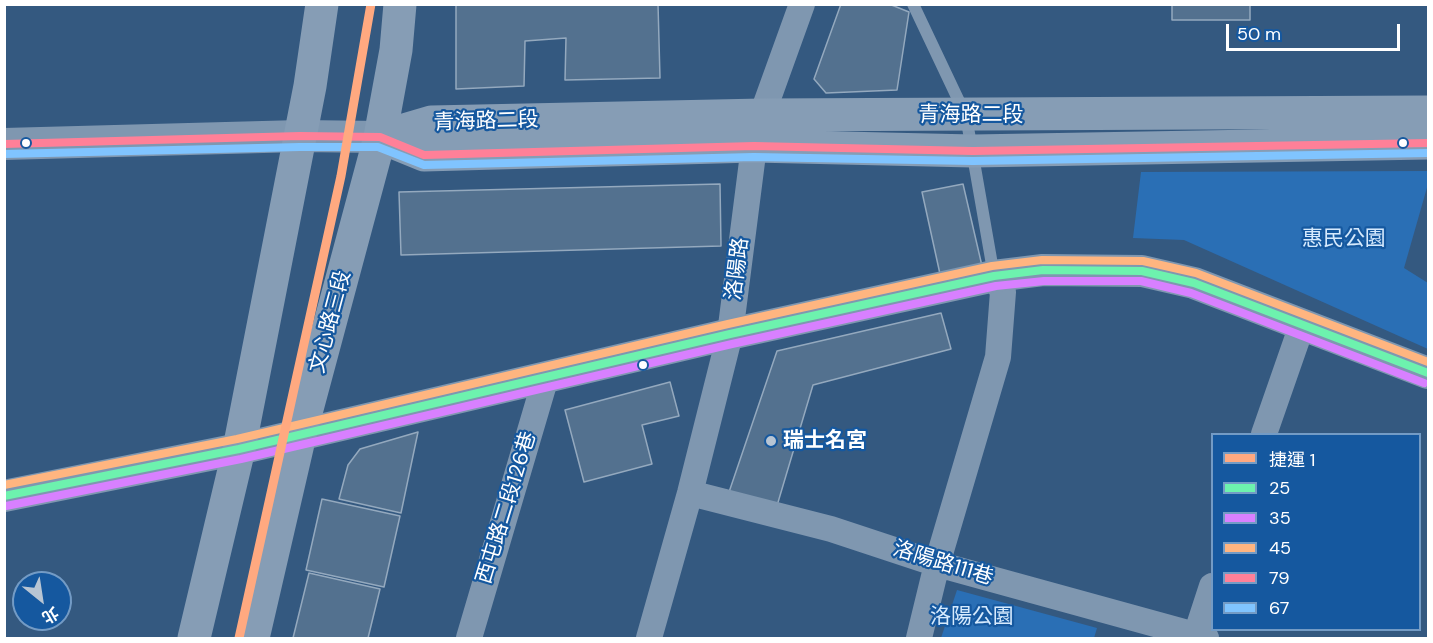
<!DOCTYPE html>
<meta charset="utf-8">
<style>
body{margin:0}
#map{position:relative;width:1433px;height:643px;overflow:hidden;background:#345980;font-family:"DM Sans","Noto Sans TC",sans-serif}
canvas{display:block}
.frame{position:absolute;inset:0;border:6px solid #fff;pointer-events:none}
.legend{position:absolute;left:1211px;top:433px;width:210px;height:198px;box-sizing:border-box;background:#15589f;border:2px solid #739bc5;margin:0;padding:8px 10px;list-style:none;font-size:18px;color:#fff}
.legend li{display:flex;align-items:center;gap:12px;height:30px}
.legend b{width:30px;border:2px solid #739bc5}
.north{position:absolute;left:12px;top:571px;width:60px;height:60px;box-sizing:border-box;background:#15589f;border:2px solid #739bc5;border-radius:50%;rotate:150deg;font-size:16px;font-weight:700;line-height:24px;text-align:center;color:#fff}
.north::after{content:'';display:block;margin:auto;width:21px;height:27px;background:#b8c5d3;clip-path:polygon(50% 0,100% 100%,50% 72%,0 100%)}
.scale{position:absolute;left:1226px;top:24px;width:174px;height:27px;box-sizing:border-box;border:3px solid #fff;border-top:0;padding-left:8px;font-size:18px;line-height:21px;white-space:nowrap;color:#fff;-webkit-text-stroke:4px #15589f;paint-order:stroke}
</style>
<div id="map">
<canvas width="1433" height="643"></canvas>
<div class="frame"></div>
<ul class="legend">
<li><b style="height:8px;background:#ffa980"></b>捷運 1</li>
<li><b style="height:8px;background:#6df2ae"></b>25</li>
<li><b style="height:8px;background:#d880ff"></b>35</li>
<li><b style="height:8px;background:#ffb580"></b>45</li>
<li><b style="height:8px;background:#ff8098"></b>79</li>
<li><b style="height:8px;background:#80c4ff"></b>67</li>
</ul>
<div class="north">北</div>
<div class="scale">50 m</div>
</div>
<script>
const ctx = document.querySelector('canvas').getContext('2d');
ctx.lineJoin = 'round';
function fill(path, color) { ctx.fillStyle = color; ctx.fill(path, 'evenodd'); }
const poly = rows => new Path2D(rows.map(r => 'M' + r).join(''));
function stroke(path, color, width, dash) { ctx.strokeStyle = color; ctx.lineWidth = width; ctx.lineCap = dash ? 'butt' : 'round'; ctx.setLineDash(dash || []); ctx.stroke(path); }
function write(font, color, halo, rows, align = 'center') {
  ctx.font = font + ' "DM Sans","Noto Sans TC",sans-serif'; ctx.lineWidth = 4.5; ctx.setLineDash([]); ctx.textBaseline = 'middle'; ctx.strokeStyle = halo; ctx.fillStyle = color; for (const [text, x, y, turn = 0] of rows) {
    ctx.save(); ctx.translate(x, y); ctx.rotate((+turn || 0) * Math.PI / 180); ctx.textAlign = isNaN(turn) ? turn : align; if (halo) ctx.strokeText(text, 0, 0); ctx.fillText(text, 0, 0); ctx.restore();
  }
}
const green = poly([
 [1428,171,1428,184,1404,268,1428,283,1428,349,1184,240,1133,238,1141,172],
 [957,590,1097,628,1094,638,941,638]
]);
const building = poly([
 [456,4,658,4,660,78,565,80,566,38,525,41,524,86,456,89,456,4],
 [841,4,889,4,909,12,897,90,826,93,814,79,841,4],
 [1172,4,1250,4,1250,20,1172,20,1172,4],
 [720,184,721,246,401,255,399,192,720,184],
 [963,184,982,266,940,274,922,192,963,184],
 [941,313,951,349,813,385,776,509,727,498,777,351,941,313],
 [670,382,679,416,642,425,652,464,584,482,565,410,670,382],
 [418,432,401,513,339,499,348,465,360,449,418,432],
 [322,499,400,516,384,587,306,570,322,499],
 [309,573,380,589,368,638,293,638,309,573]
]);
const service = poly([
 [913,4,966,116,994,276]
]);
const minor = poly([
 [1264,434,1302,325],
 [690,493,831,529,937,564,1206,638],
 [1196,635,1212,586],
 [469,638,546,377],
 [649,638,690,493,730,334,754,146,762,115,802,4],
 [919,638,937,564,998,357,1003,292,994,276]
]);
const tertiary = poly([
 [4,144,300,136,380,137],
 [4,496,239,449,730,334,994,276,1043,270,1142,271,1194,283,1428,373]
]);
const secondary = poly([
 [380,137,424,155,754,146,973,151,1428,143],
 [380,137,431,122,762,115,1428,112],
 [194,638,239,449,310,86,322,4],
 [253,638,300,435,380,137,396,50,400,4]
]);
const bus1 = poly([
 [4,496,239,449,730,334,994,276,1043,270,1142,271,1194,283,1428,373]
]);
const bus2 = poly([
 [6,506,241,459,732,344,996,286,1044,281,1141,281,1191,293,1424,383]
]);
const bus3 = poly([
 [4,485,237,439,728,324,992,266,1042,260,1143,261,1196,273,1428,362]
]);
const bus4 = poly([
 [4,144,300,136,380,137,424,155,754,146,973,151,1428,143]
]);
const bus5 = poly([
 [4,154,300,147,378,147,424,165,754,157,973,161,1428,153]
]);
const metro1 = poly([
 [239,638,341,176,371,4]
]);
const markers = [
 [26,143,5,"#fff"],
 [1403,143,5,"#fff"],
 [643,365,5,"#fff"],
 [771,441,6,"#b8c5d3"]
];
const streetNames = [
 ["青海路二段",971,115],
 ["青海路二段",486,122,-2],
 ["洛陽路",738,269,-83],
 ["文心路三段",331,322,-75],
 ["西屯路二段126巷",507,508,-73],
 ["洛陽路111巷",943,564,17]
];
const parkNames = [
 ["惠民公園",1344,239],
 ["洛陽公園",972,617]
];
const poiNames = [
 ["瑞士名宮",783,441]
];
fill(green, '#2a6fb5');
fill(building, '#53718f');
stroke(building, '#94a9be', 1.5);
stroke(service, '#7f97b0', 12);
stroke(minor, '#7f97b0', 26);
stroke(tertiary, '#7f97b0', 32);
stroke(secondary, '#869db5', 33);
stroke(bus1, '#6df2ae', 8);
stroke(bus2, '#d880ff', 8);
stroke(bus3, '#ffb580', 8);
stroke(bus4, '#ff8098', 8);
stroke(bus5, '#80c4ff', 8);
stroke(metro1, '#ffa980', 9);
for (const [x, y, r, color] of markers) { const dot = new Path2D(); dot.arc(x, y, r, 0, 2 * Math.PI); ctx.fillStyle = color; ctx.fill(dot); stroke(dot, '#15589f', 2); }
write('21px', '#fff', '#15589f', streetNames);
write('21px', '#d6eafd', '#15589f', parkNames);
write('bold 21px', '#fff', '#15589f', poiNames, 'left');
</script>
